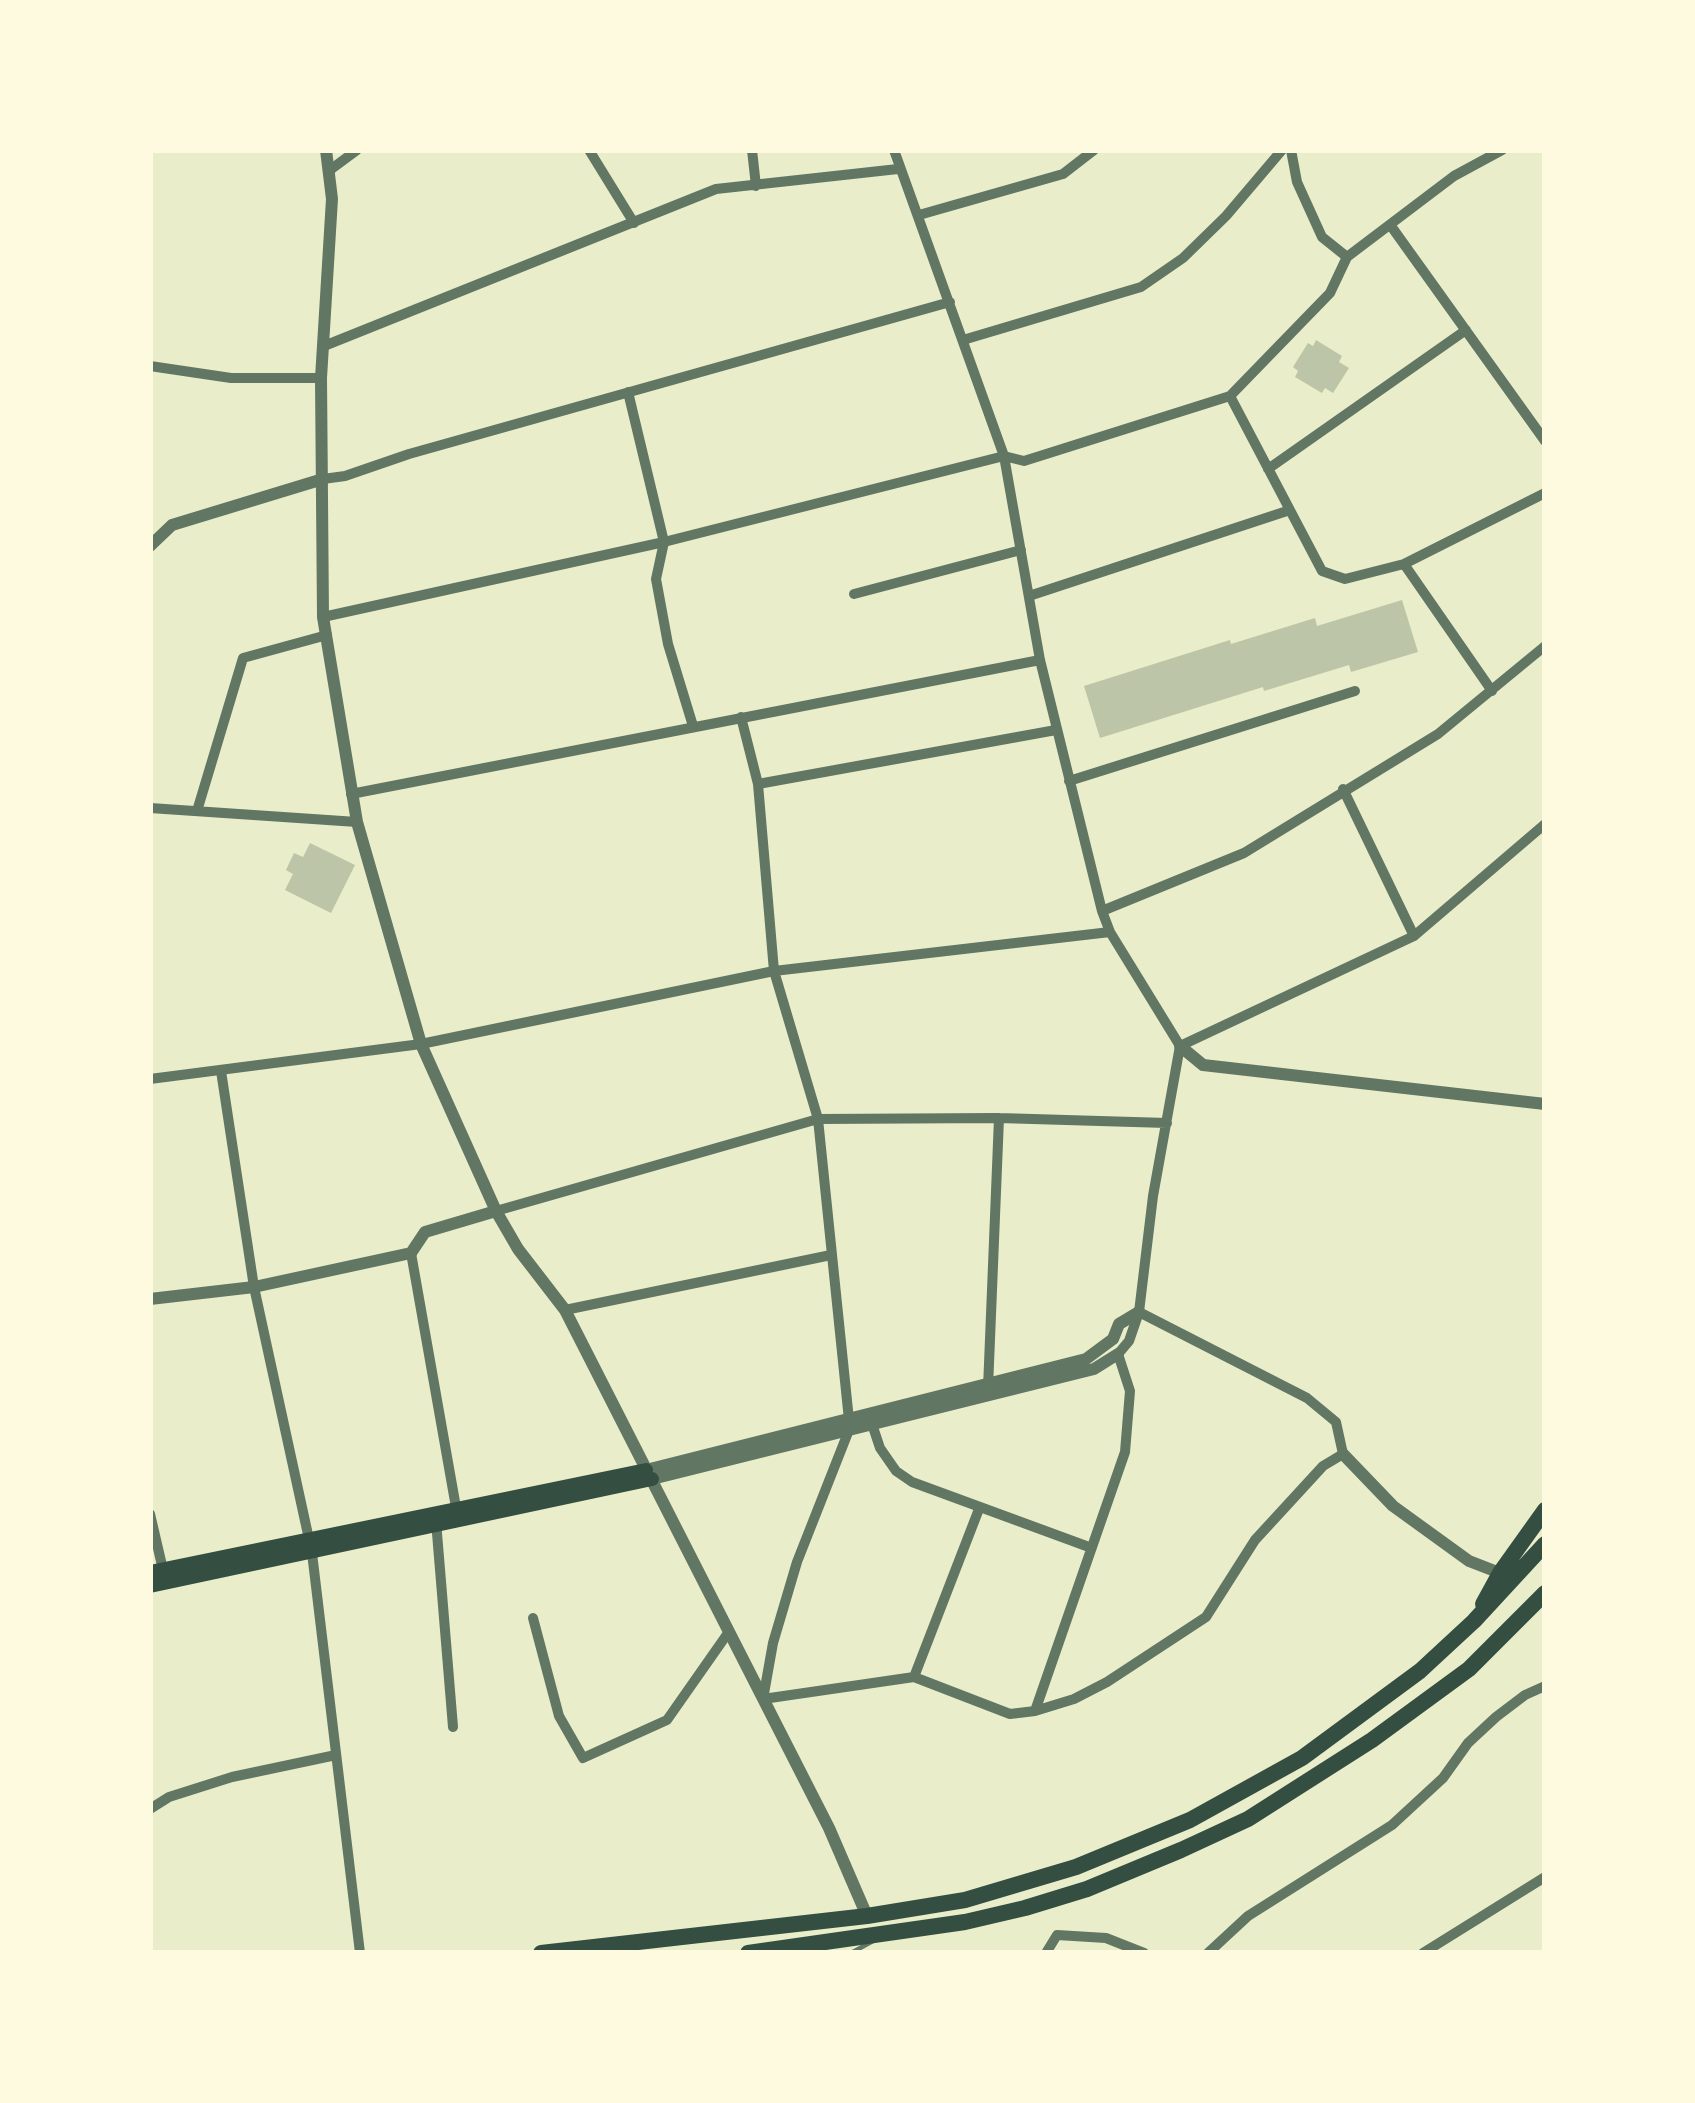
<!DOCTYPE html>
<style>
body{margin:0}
#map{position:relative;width:1695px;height:2103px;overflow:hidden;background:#e9edc9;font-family:Inter,sans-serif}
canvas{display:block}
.frame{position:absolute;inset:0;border:153px solid #fefae0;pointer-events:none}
</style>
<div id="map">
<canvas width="1695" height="2103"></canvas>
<div class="frame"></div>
</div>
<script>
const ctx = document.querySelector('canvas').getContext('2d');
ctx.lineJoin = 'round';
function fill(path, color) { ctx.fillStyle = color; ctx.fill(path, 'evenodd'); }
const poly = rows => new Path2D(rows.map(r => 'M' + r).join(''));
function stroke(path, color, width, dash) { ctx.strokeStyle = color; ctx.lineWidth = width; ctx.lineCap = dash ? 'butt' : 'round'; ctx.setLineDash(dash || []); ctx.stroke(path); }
const building = poly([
 [1316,340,1342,356,1339,362,1349,368,1333,393,1325,388,1322,393,1295,377,1298,371,1293,367,1308,343,1313,346],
 [1402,600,1418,652,1351,672,1349,665,1264,691,1263,687,1100,738,1084,686,1230,640,1231,644,1315,618,1317,626],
 [310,843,355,865,331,913,285,890,293,874,286,870,294,853,303,857]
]);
const service = poly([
 [851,1953,873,1941]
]);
const minor = poly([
 [589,150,634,223],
 [752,150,756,186],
 [894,150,1004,456,1040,660,1102,911,1110,932,1180,1046,1153,1196,1139,1312,1129,1341,1118,1354,1130,1391,1125,1452,1035,1711],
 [1291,150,1297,182,1322,237,1347,257,1454,176,1502,150],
 [330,170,357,150],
 [919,215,1063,174,1094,150],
 [1391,226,1545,441],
 [963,340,1141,287,1183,258,1226,216,1282,150],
 [324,346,716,189,898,169],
 [150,366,231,378,321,378],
 [628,392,664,542,656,579,668,644,693,726],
 [1230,396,1330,293,1347,257],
 [1268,469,1466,330],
 [323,479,345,476,409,454,950,302],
 [1404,564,1545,493],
 [854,594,1021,550],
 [1029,596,1290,510],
 [323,617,664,542,1004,456,1024,461,1230,396,1322,571,1345,579,1404,564,1492,691],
 [741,717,758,784,774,971,818,1119,849,1420,849,1430,797,1562,773,1643,763,1699,914,1677,1010,1714,1035,1711,1074,1699,1107,1682,1206,1617,1255,1540,1323,1466,1343,1454,1336,1422,1307,1398,1139,1312],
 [1069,781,1355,691],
 [758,784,1056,730],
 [1343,789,1414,936],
 [351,794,1040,660],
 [150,808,357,822],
 [197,811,243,658,327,635],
 [1102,911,1244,853,1438,734,1545,646],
 [1180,1046,1414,936,1545,824],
 [221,1071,254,1287,312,1553,360,1953],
 [150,1079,421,1044,774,971,1110,932],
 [496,1211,818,1119,999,1118,1167,1123],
 [411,1253,457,1513],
 [565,1310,831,1255],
 [988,1388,999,1118],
 [872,1424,880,1448,896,1471,912,1482,1089,1547],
 [150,1514,164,1574],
 [436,1521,453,1727],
 [533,1618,559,1716,583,1758,667,1720,728,1633],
 [914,1677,979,1509],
 [150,1809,169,1797,232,1777,336,1755],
 [1046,1953,1057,1935,1106,1938,1144,1953],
 [1208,1953,1248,1916,1392,1825,1443,1778,1468,1743,1496,1717,1525,1695,1545,1686],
 [1423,1953,1545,1877]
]);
const tertiary = poly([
 [326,150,332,199,321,378,323,617,357,822,421,1044,496,1211,518,1249,565,1310,829,1828,867,1916],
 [150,546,172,525,323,479],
 [1180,1046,1203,1065,1545,1104],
 [150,1299,254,1287,411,1253,425,1232,496,1211],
 [1343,1454,1393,1506,1469,1561,1500,1573],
 [646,1470,1086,1359,1113,1339,1119,1324,1139,1312],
 [652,1479,1094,1369,1118,1354]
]);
const secondary = poly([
 [150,1572,646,1470],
 [150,1586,652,1479]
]);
const trunk = poly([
 [1483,1604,1500,1573,1545,1510],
 [541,1953,867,1916,965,1900,1076,1867,1190,1820,1302,1758,1420,1671,1474,1621,1545,1544],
 [748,1953,965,1922,1025,1908,1087,1889,1181,1850,1248,1819,1372,1740,1469,1669,1545,1593]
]);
fill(building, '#bcc5a7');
stroke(service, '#617663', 4.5);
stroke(minor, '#617663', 10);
stroke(tertiary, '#617663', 12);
stroke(secondary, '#344e41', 14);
stroke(trunk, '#344e41', 16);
</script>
